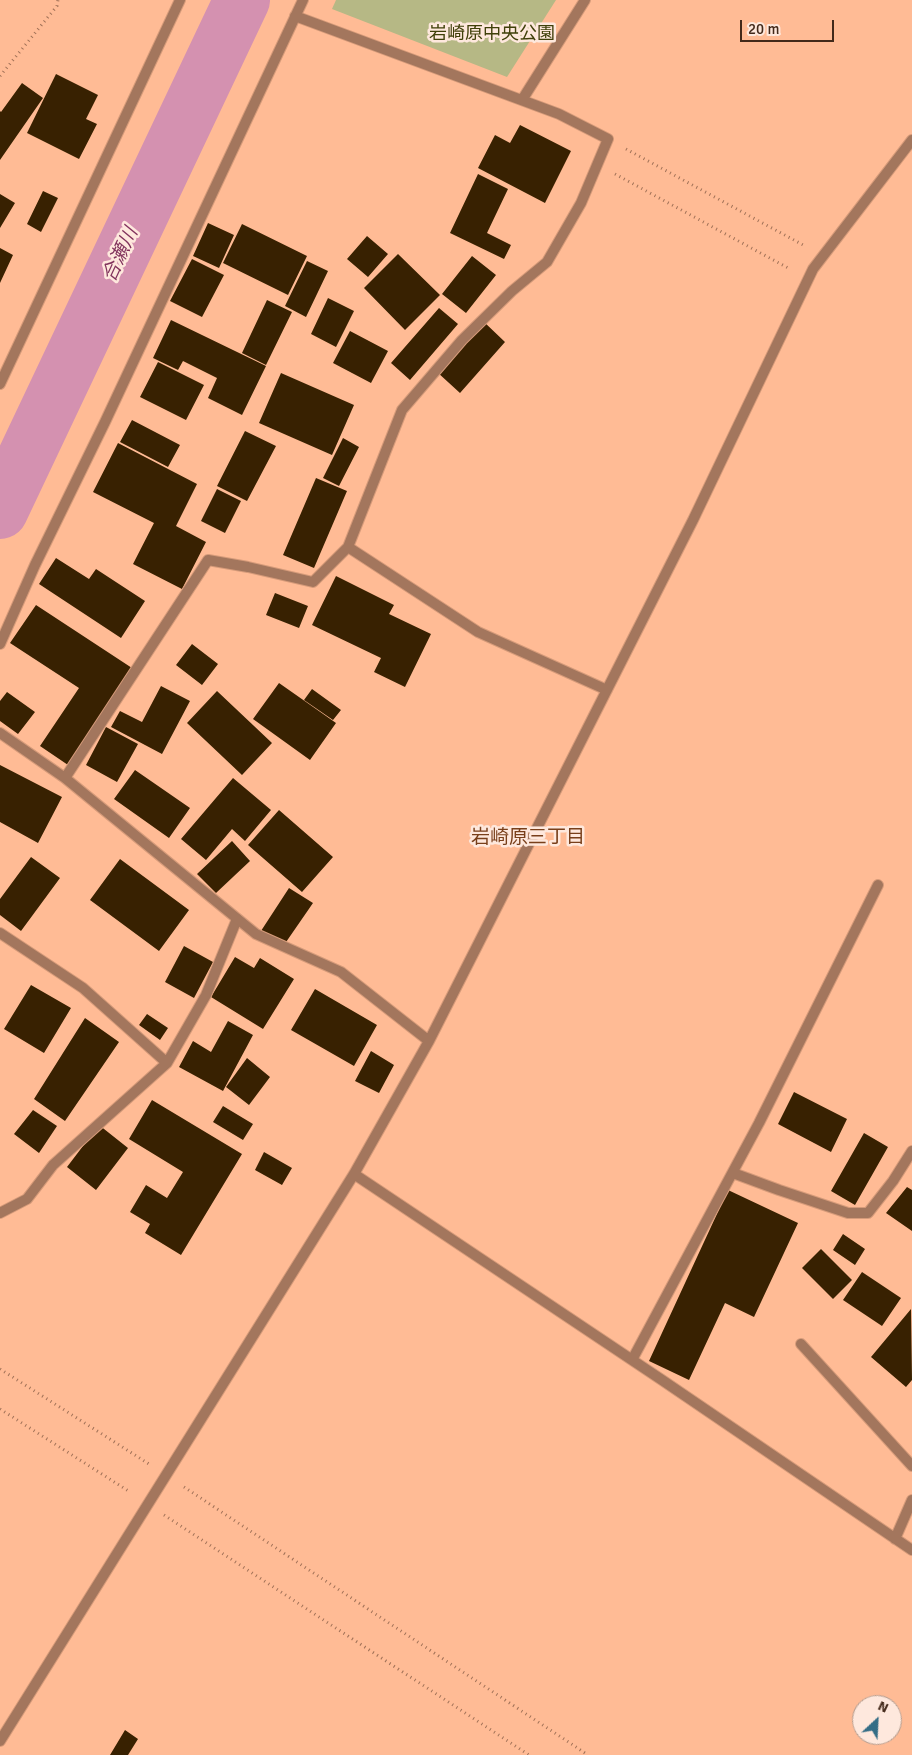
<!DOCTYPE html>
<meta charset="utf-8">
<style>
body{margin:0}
#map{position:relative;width:912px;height:1755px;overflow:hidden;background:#ffbb95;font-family:Signika,sans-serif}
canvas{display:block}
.north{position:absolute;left:852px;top:1695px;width:50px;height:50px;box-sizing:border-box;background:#fee8dd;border:1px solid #b39c8f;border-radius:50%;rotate:25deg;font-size:14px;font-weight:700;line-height:20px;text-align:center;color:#43291a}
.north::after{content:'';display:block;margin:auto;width:18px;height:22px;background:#346d86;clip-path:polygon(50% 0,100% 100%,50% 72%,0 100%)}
.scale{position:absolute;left:740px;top:20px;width:94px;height:22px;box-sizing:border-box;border:2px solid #43291a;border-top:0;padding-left:6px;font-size:15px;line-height:18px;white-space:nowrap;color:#43291a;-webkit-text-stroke:4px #fee8dd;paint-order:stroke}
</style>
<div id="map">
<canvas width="912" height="1755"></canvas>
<div class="north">N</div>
<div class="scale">20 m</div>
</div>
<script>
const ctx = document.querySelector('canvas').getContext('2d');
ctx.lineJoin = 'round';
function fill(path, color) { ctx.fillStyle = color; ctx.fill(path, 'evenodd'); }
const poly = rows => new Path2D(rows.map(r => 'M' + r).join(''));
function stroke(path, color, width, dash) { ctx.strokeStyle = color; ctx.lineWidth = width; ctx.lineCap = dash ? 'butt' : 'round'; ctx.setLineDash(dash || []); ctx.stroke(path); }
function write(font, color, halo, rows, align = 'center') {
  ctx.font = font + ' Signika,"Noto Sans JP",sans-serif'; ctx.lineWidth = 5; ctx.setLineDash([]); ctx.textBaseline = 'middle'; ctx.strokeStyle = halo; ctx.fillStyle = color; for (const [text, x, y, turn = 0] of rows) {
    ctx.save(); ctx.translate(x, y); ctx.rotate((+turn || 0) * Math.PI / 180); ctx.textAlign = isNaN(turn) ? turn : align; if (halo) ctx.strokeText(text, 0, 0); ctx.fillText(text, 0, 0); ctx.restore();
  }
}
const green = poly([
 [336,0,556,0,507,77,332,9]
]);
const river = poly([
 [0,511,242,0]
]);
const building = poly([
 [56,74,98,95,86,119,97,124,79,159,27,133],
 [22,83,43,98,0,160,0,111,1,112],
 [520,125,571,151,545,203,478,168,495,135,510,143],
 [478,174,508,189,487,233,511,245,504,259,450,233],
 [43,191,58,198,41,232,27,224],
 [0,194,15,203,0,228],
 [208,223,234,235,219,268,193,256],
 [242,224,307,256,288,295,223,263],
 [367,236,388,254,368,277,347,259],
 [0,248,13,255,0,283],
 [398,254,440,295,405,330,364,288],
 [472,256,496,275,466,313,442,294],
 [192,259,224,275,202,317,170,301],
 [307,261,328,271,306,317,285,306],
 [328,298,354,311,336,347,311,334],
 [267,300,292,312,266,365,242,353],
 [439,308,458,324,410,380,391,363],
 [171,320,266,366,242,415,208,398,217,378,183,361,178,370,153,358],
 [483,321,505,342,460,393,437,372],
 [350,331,388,351,371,383,333,363],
 [158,362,204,385,186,420,140,397],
 [281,373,354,405,332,455,259,423],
 [132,420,180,445,168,467,120,442],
 [245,431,276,446,247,501,217,486],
 [343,438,359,447,339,486,323,478],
 [118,443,197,484,176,526,206,542,182,589,133,564,154,523,93,492],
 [316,478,347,491,314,568,283,555],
 [217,489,241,501,225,533,201,521],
 [56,558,89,579,96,569,145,601,121,638,39,584],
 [336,576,394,605,389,614,431,634,405,687,374,672,381,658,312,625],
 [275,593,308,606,299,628,266,615],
 [36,605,132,668,68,765,40,746,79,688,10,643],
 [192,644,218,664,202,685,176,665],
 [279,683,336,723,310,760,253,719],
 [161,686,190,701,162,754,111,727,120,711,142,722],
 [312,689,341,710,333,720,304,700],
 [217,691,272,743,242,775,187,723],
 [7,692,35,712,18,734,0,721,0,701],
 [106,727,138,744,117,782,86,765],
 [0,765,62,797,38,843,0,822],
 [135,770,190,808,169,838,114,799],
 [233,778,271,810,245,841,232,829,206,860,181,839],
 [279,810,333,857,302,892,248,845],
 [232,841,250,861,216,893,197,874],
 [31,857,60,878,21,931,0,915,0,899],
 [120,859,189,910,159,951,90,900],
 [289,888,313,903,284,945,259,934],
 [184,946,213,962,194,998,165,982],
 [235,957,254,968,260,958,294,979,263,1029,211,997],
 [31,985,71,1008,44,1053,4,1029],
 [315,989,377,1025,354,1066,291,1030],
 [147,1014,168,1028,160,1040,139,1025],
 [85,1018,119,1042,65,1121,34,1099],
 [228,1021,253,1035,223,1091,179,1067,193,1041,211,1052],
 [371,1051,394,1065,379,1093,355,1081],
 [247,1058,270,1077,249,1105,226,1087],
 [794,1092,847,1119,831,1152,778,1124],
 [152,1100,242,1154,181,1255,145,1233,150,1224,130,1212,146,1185,167,1198,183,1172,129,1139],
 [223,1106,253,1124,243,1140,213,1122],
 [33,1110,57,1126,39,1153,14,1134],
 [99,1125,128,1148,96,1190,67,1167],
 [864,1133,888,1147,855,1205,831,1191],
 [264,1152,292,1168,282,1185,255,1170],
 [907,1187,912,1190,912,1231,886,1213],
 [728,1190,798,1223,754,1317,725,1303,689,1380,649,1361],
 [843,1234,865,1249,855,1265,833,1250],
 [821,1249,852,1280,833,1299,802,1268],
 [862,1272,901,1298,882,1326,843,1300],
 [911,1309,912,1380,906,1387,871,1357],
 [125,1730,138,1739,128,1755,110,1755]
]);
const path = poly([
 [0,76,57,6,58,0],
 [626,149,805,246],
 [615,174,790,269],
 [0,1369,149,1464],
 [0,1409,130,1492],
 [184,1487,588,1755],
 [164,1515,529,1755]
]);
const lane = poly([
 [0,933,83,988,167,1063],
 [0,1213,27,1199,53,1165,167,1063,206,995,237,919]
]);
const street = poly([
 [522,100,585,0],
 [0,384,180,0],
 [348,547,478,632,607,690],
 [0,644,35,565,105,422,303,0],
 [0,733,65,778,256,934,341,972,429,1041],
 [65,778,208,560,248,567,313,582,348,547,402,410,462,340,512,291,547,262,581,203,608,139,559,114,295,16],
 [733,1173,779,1190,848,1213,868,1213,893,1181,912,1151],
 [354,1174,662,1380,912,1550],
 [801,1344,912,1466],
 [632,1360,759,1123,878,885],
 [895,1539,912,1500],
 [0,1741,354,1174,429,1041,693,520,813,269,912,140]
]);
const parkNames = [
 ["岩崎原中央公園",492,34]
];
const waterNames = [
 ["合瀬川",121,255,-65]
];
const neighbourhoodNames = [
 ["岩崎原三丁目",528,838]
];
fill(green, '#b6b885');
stroke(river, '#d491b0', 56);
fill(building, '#382101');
stroke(lane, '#d69b7a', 12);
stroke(street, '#d69b7a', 12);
stroke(path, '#a07157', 3, [1, 4]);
stroke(lane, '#a3765d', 10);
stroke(street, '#a3765d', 10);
write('18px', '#40400a', '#fee8dd', parkNames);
write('italic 19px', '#82335d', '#fee8dd', waterNames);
write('19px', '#793f1a', '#fee8dd', neighbourhoodNames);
</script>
